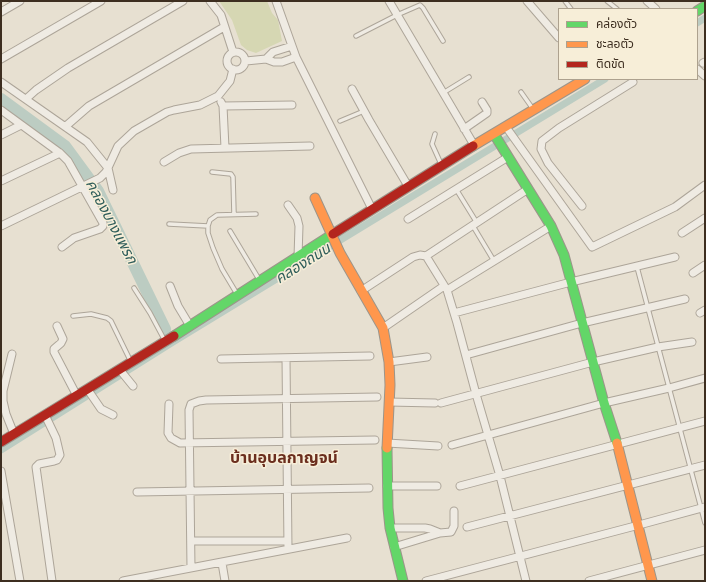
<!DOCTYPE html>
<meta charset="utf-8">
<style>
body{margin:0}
#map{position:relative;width:706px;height:582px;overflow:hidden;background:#e7e0d1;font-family:"Noto Serif","Noto Sans Thai",serif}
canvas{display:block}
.frame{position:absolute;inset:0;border:2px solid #3d2e20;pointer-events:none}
.legend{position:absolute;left:558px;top:8px;width:140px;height:72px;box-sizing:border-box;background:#f7eed8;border:1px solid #ada18e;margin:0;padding:5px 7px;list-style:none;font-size:12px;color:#3d2e20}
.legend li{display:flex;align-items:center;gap:8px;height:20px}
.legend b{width:20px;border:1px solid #ada18e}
</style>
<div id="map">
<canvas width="706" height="582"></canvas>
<div class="frame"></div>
<ul class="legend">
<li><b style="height:5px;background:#63d668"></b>คล่องตัว</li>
<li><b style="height:5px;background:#ff974d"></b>ชะลอตัว</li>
<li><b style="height:5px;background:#b3261e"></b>ติดขัด</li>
</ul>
</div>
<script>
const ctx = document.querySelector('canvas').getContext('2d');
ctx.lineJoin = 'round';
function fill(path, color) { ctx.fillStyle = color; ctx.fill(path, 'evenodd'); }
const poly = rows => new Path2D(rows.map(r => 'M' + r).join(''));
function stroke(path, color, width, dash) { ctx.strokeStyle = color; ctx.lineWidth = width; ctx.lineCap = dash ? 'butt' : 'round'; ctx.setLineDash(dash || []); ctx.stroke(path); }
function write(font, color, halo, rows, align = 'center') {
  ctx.font = font + ' "Noto Serif","Noto Sans Thai",serif'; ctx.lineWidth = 3; ctx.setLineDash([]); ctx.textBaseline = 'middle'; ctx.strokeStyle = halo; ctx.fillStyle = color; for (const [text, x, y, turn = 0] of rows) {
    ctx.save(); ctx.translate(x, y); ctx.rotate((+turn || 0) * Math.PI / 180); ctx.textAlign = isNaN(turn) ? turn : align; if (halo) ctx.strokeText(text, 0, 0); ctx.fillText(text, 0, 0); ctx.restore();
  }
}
const green = poly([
 [219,1,267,1,272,13,278,20,282,41,256,53,247,50,241,45,232,20]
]);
const canal = poly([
 [697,23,705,18],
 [1,450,173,342,605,79]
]);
const river = poly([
 [1,99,65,146,98,191,165,329]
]);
const lane = poly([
 [565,1,571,9],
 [607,1,617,9],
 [356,36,397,15,420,5,423,8,443,41],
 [521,92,533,109],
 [443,93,469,77],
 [340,121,364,111],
 [435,134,432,144,441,164],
 [212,172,231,174,233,177,234,214],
 [456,189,477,223],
 [169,224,208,226],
 [473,226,494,261],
 [230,231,260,281],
 [637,267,705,523],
 [134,288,150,313,165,341],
 [237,294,222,269,213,248,208,233,208,226,210,220,217,215,256,214],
 [73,316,91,314,107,318,111,321,131,362]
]);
const street = poly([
 [210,1,221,15,233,52],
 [276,1,296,57,372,209],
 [389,1,474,145],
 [527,1,559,38],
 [647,1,656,9],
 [1,12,20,1],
 '227 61a9 9 0 1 1 18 0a9 9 0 1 1-18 0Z',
 [1,59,101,1],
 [266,59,273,52,292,46],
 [246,61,266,59,274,62,282,62,296,57],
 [703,63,705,62],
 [697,69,705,76],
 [1,82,87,142,108,168,113,190],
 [352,89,369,120,408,186],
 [26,99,36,90,68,68,183,1],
 [221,102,223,106,225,148],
 [223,106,292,105],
 [1,110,60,153,68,161,103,223,103,226,100,229,74,238,62,247],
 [66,126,89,106,224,27],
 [506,127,592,247,675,207,705,185],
 [464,129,487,113,487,110,482,102],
 [1,135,21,125],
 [164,162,179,153,191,149,310,146],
 [1,181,60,153],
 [288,205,297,218,299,226,298,257],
 [582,206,548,163,541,149,542,141,559,128,633,82],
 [408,219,508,157],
 [1,226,100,178,106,172,118,146,134,131,167,112,174,110,200,105,218,96,230,81,233,69],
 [682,233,705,218],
 [426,256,447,290,457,323,476,394,500,476,526,581],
 [693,273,705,265],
 [170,286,178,306,190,326],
 [447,290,551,226],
 [361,291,413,257,420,255,426,256,528,189],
 [454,313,571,282,675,257],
 [700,313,705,310],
 [57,326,63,339,61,343,54,349,54,352,77,396],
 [383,328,444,286],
 [12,354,3,391,3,401,6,414,14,434],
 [466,355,582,323,685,299],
 [286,358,288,549],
 [221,359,370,356],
 [389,362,427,357],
 [120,370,133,386],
 [88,390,101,409,113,415],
 [389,402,435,403],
 [441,403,593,362,658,347,692,342],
 [169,404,168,433,171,438,180,443,375,440],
 [45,415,56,438,60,455,57,460,54,461,39,464,36,467,52,581],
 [387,443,438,446],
 [452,445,604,403,669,388,705,378],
 [1,471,20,581],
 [387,486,437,486],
 [460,486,705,421],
 [137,492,369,488],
 [467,527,705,465],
 [390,528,425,528,430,529,440,533],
 [191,541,288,541],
 [394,547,440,533,451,532,454,526,454,511],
 [222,563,225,581],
 [191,568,189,410,191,404,199,401,206,400,377,397],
 [123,581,347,538],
 [426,581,639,525,705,507],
 [589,581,705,550]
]);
const fast = poly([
 [697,11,705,6],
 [494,134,551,226,564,255,604,403,617,443],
 [174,336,333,234],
 [387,448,388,508,390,528,403,581]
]);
const slow = poly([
 [473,146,585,79],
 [315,198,340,253,383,328,389,362,390,385,387,448],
 [617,443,652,581]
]);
const jam = poly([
 [333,234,473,146],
 [1,442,174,336]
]);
const waterNames = [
 ["คลองบางแพรก",111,222,62],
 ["คลองถนน",303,264,-32]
];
const quarterNames = [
 ["บ้านอุบลกาญจน์",284,458]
];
fill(green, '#d6d7b3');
stroke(canal, '#bcccc2', 7);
stroke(river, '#bcccc2', 12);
stroke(lane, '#ada599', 5.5);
stroke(street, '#ada599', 9);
stroke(fast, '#9c958a', 11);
stroke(slow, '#9c958a', 11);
stroke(jam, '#9c958a', 11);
stroke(lane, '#efebe3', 3.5);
stroke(street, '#efebe3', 7);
stroke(fast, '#63d668', 9);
stroke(slow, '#ff974d', 9);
stroke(jam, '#b3261e', 9);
write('italic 15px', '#2f5d5a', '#f7eed8', waterNames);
write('bold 16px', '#6b2e1e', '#f7eed8', quarterNames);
</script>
